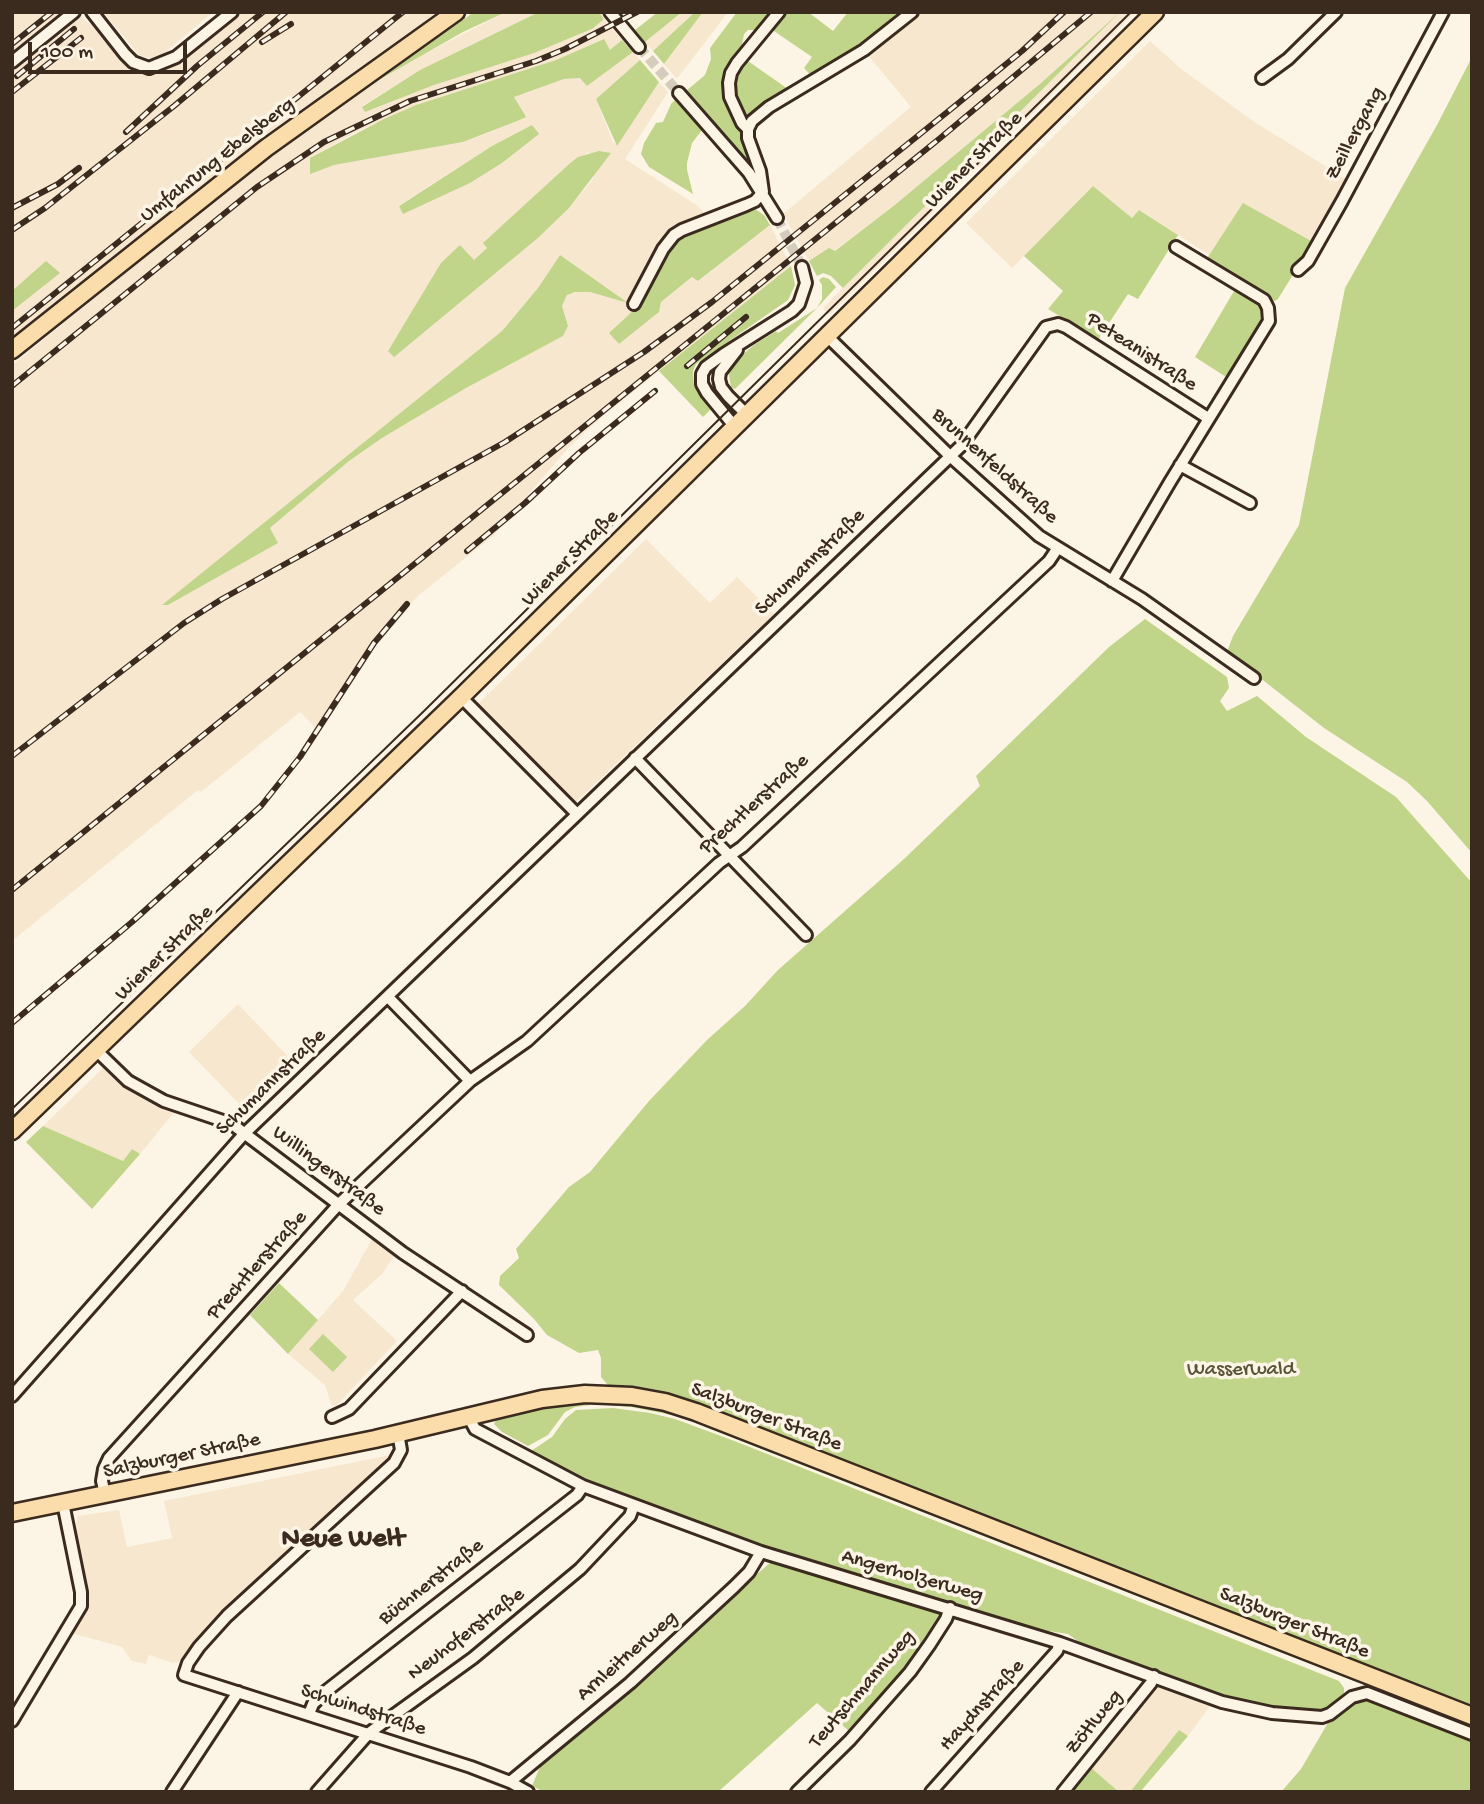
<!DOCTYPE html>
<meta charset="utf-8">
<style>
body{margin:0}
#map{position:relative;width:1484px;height:1804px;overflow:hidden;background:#fcf5e5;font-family:"Gochi Hand",sans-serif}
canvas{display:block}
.frame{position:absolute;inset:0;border:14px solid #3b2a1e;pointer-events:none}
.scale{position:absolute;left:28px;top:42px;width:159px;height:32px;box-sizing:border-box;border:4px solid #3b2a1e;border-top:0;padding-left:9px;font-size:21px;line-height:24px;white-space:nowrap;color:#3b2a1e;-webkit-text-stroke:5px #fcf5e5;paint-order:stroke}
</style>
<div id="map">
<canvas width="1484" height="1804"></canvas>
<div class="frame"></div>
<div class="scale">100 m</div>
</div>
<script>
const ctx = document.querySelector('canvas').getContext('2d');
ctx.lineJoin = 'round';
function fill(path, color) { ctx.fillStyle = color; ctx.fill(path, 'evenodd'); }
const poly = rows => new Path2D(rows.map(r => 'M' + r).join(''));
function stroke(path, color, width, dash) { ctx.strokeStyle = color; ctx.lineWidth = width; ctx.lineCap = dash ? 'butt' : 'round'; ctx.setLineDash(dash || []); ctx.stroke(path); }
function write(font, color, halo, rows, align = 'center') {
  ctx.font = font + ' "Gochi Hand",sans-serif'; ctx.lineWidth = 7; ctx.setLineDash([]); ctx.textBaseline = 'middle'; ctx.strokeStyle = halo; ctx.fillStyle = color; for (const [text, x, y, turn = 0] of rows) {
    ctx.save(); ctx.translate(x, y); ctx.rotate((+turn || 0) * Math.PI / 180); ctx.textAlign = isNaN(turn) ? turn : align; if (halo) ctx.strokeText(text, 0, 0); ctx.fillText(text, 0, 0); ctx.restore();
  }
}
const built = poly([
 [12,12,68,12,12,56],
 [103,12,213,12,161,56,148,58,138,54],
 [244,12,439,12,268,133,12,339,12,68,73,19,80,16,93,26,127,68,140,73,162,72,177,64],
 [506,12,539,12,420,70,362,106,365,112,434,85,572,38,592,29,604,19,622,40,610,51,603,39,556,60,416,105,356,132,310,158,310,173,334,165,463,142,493,131,513,97,564,79,580,78,588,85,633,52,640,60,596,99,613,142,617,145,659,82,668,92,625,159,698,206,704,213,628,303,635,309,610,333,619,344,658,313,661,302,693,277,699,281,770,225,791,266,605,414,570,446,493,536,419,595,377,640,320,732,300,712,201,792,198,790,12,941,12,365,278,150,338,107,377,81,424,54],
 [532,125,538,134,502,163,470,183,403,213,399,205,492,146],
 [589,152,593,179,569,208,539,237,388,350,460,245,474,260,487,248,484,243,568,165],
 [560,255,625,302,590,292,575,292,567,295,562,306,568,326,563,336,466,388,382,438,349,461,270,528,277,543,168,605,163,605,502,331,538,288],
 [682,12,695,12,653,51,645,42],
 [703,12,728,12,677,79,664,64],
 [918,12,1135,12,829,315,823,308,1111,20,1041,83,896,204,834,251,809,261,783,214,911,107,867,54],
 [1150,41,1180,68,1256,123,1348,180,1313,242,1244,204,1209,255,1140,210,1132,218,1093,186,1012,268,966,223],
 [646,539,710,603,737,577,774,614,577,801,572,803,475,707],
 [238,1004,298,1067,249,1114,189,1052],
 [103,1068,119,1083,176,1110,140,1154,132,1149,123,1161,43,1126],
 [372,1239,395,1255,382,1274,353,1300,397,1341,337,1405,332,1406,325,1385,288,1354,343,1291],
 [390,1455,391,1459,196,1644,181,1661,173,1663,149,1655,146,1664,132,1661,122,1647,71,1633,89,1603,75,1528,78,1516,119,1510,127,1547,172,1538,164,1501],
 [1156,1681,1211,1705,1188,1736,1179,1731,1130,1792,1119,1792,1089,1766]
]);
const green = poly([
 [474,12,506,12,463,32,377,81],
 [539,12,599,12,604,19,592,29,534,53,434,85,365,112,362,107,420,70],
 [658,12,682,12,645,42,635,30],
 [695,12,703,12,664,64,653,51],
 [737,12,773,12,758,30,748,30,744,34,741,50,726,76,750,163,686,91,705,75,711,59,710,48],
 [784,12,808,12,833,31,848,12,904,12,864,44,813,78,804,68,812,57,771,29],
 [1120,12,843,288,831,276,823,273,817,276,809,261,829,248,835,251,896,204,1041,83],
 [604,39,610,50,622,40,633,52,587,86,580,78,564,79,514,97,526,117,517,121,463,142,334,165,310,174,310,158,384,119,416,105,556,60],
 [1472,57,1472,853,1427,801,1407,782,1324,728,1227,652,1233,636,1299,525,1345,288,1437,125],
 [745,59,788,89,762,105,744,120,736,106,732,81,736,71],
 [640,60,659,82,617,146,596,99],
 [675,100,702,130,692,143,687,163,687,170,693,194,649,167,641,154,644,143,656,123,663,122,671,104],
 [532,125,539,134,502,163,470,183,403,214,399,206,492,146],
 [599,151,611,153,569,208,539,237,394,357,388,351,441,263,460,245,474,260,487,248,483,243,568,165,578,157],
 [1093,186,1132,218,1139,210,1178,235,1138,299,1128,294,1098,340,1048,309,1063,291,1024,256],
 [1243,203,1313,242,1278,299,1275,301,1268,299,1206,260],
 [755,209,764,215,770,225,698,281,692,277,661,302,659,312,619,344,609,333,635,309,674,241,682,234],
 [560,255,628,303,590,292,575,292,567,295,562,306,568,326,563,336,466,388,382,438,349,461,270,528,278,543,168,605,162,605,502,331,538,288],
 [46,261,60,273,12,311,12,291],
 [791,266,795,285,788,300,696,364,693,371,694,386,712,408,703,417,659,371],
 [823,277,829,279,836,287,817,308,735,389,731,387,729,375,731,367,741,356,754,345,776,331,778,333,817,308,822,299,822,285,819,280],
 [1237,286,1260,303,1262,316,1259,327,1226,377,1195,357],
 [1145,619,1227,677,1229,688,1220,701,1227,711,1257,696,1306,737,1396,797,1472,883,1472,1705,697,1408,612,1390,601,1377,601,1358,598,1350,579,1353,547,1335,534,1319,499,1285,500,1276,519,1258,516,1249,569,1187,590,1172,649,1101,707,1040,745,1006,778,970,904,859,980,786,976,776,1109,647],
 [43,1126,123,1161,132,1149,140,1154,92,1209,26,1142],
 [279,1283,318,1320,288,1354,250,1315],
 [323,1334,347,1357,333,1372,309,1349],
 [573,1401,627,1401,686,1414,1360,1679,1359,1683,677,1416,631,1407,598,1404,575,1407,565,1412,548,1435,528,1446,502,1432,494,1424,497,1417,505,1413],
 [613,1408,650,1413,675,1419,737,1442,1339,1681,1344,1688,1344,1693,1330,1708,1320,1712,1306,1712,1234,1698,1087,1648,1068,1634,1035,1629,759,1546,576,1478,528,1453,552,1437,565,1419,576,1410],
 [771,1562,941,1612,911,1660,849,1731,817,1703,718,1792,544,1792,532,1786,542,1762],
 [1369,1698,1472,1738,1472,1792,1281,1792,1301,1769,1329,1721,1349,1704,1359,1699],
 [1179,1730,1188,1736,1140,1792,1130,1792],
 [1089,1766,1119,1792,1068,1792]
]);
const minorTunnel = poly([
 [639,47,679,93],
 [777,218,802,267]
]);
const minor = poly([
 [92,12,125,54,133,62,149,68,176,57,232,12],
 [610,12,639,47],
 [12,62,74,12],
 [1262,78,1288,59,1336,12],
 [679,93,749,173,777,218],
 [748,129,742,123,730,97,729,83,731,73,737,63,779,12],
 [1298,270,1308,261,1342,201,1443,12],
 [634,304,663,249,674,235,682,230,746,205,755,201,763,192,760,171,748,138,748,129,752,121,769,107,864,50,912,12],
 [827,336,950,456,1039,536,1142,599,1254,678],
 [737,350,720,372,719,379,721,387,728,396,747,415],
 [735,427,707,393,702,384,702,374,706,367,724,354,792,311,799,304,806,283,802,267],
 [1180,465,1250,503],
 [1112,581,1170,482,1269,321,1268,308,1264,300,1176,247],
 [461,697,577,814],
 [635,758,806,935],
 [388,997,470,1081],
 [96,1050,128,1081,164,1101,232,1124,403,1253,527,1335],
 [12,1396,244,1134,961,446,1046,327,1058,324,1066,327,1208,418],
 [468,1416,475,1429,583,1486,761,1552,1060,1643,1222,1702,1272,1713,1322,1717,1330,1714,1352,1697,1367,1693,1472,1734],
 [332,1417,349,1409,462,1291],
 [398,1433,401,1450,394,1463,227,1616,199,1647,188,1663,184,1675,471,1767,510,1782,528,1792],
 [105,1494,102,1481,104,1469,109,1458,339,1204,470,1081,527,1041,719,863,742,847,1049,561,1057,549],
 [309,1714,313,1704,325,1692,577,1495,583,1486],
 [12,1721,81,1606,81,1592,63,1503],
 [510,1782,630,1683,734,1587,749,1572,761,1552],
 [172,1792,238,1692],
 [317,1792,369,1733,473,1658,580,1569,630,1516,634,1505],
 [797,1792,850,1740,910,1672,930,1644,946,1619,950,1608],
 [931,1792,1057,1651,1060,1643],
 [1063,1792,1151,1683,1154,1676]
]);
const primary = poly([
 [12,350,266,148,456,12],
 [12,1131,461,697,1155,12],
 [12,1513,375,1439,542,1399,585,1394,632,1396,665,1402,696,1412,1472,1716]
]);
const tram = poly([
 [12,1109,424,711,1131,12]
]);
const rail = poly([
 [262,42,291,24],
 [12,44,52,12],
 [17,76,74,29],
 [12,92,81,38],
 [126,132,197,66,263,12],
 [12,208,58,184,79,168],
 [12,230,45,208,174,106,286,12],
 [12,328,403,12],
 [687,366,746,317],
 [12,386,257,187,324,142,410,101,536,61,565,49,637,12],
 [467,551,525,503,579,453,655,391],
 [12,756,184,623,222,599,505,442,644,352,712,302,956,105,1022,51,1064,12],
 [12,890,939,139,1091,12],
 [12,1023,132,922,261,806,300,757,374,643,407,604]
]);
const streetNames = [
 ["Zeillergang",1356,134,-62],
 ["Umfahrung Ebelsberg",218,161,-38],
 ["Wiener Straße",975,161,-45],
 ["Peteanistraße",1141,353,33],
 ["Brunnenfeldstraße",994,467,42],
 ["Wiener Straße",571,559,-45],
 ["Schumannstraße",811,563,-44],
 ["Prechtlerstraße",755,805,-42],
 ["Wiener Straße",165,954,-44],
 ["Schumannstraße",272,1083,-44],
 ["Willingerstraße",328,1172,37],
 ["Prechtlerstraße",258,1266,-48],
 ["Salzburger Straße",766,1418,21],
 ["Salzburger Straße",182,1457,-12],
 ["Angerholzerweg",912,1577,16],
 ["Büchnerstraße",432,1583,-38],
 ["Salzburger Straße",1294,1624,22],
 ["Neuhoferstraße",467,1635,-37],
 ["Arnleitnerweg",628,1657,-41],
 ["Teutschmannweg",863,1690,-49],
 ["Haydnstraße",983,1706,-48],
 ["Schwindstraße",363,1711,18],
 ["Zötlweg",1095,1723,-51]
];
const parkNames = [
 ["Wasserwald",1241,1371]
];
const districtNames = [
 ["Neue Welt",343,1541]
];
fill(built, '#f7e7cf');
fill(green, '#c0d48a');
stroke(minorTunnel, '#d5ccbd', 10, [10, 5]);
stroke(minor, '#3b2a1e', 16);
stroke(primary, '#3b2a1e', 21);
stroke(minor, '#fcf5e5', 10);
stroke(primary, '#faddab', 16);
stroke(tram, '#3b2a1e', 2);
stroke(rail, '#3b2a1e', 6);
stroke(rail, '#fcf5e5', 3.5, [10]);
write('21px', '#3b2a1e', '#fcf5e5', streetNames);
write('21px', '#5c5439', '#fcf5e5', parkNames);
write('bold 28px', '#3b2a1e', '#fcf5e5', districtNames);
</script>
